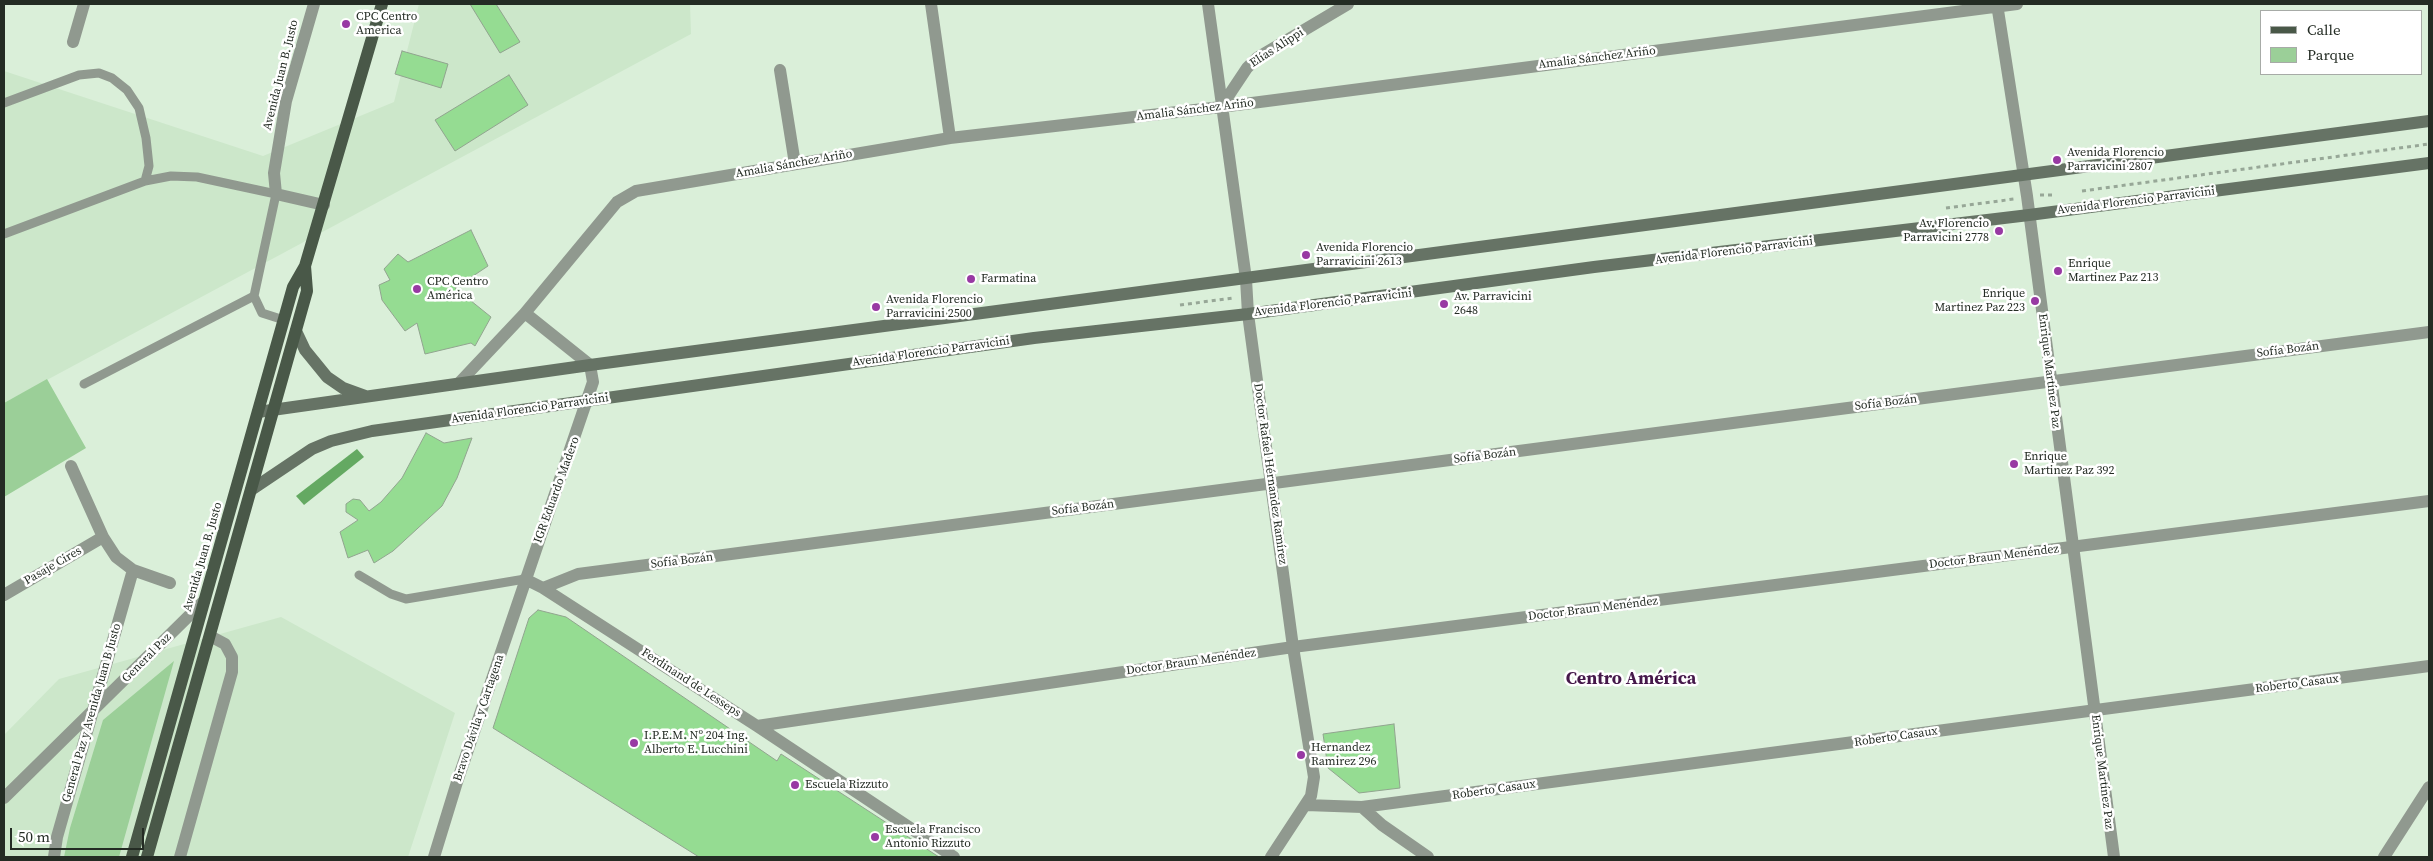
<!DOCTYPE html>
<meta charset="utf-8">
<style>
body{margin:0}
#map{position:relative;width:2433px;height:861px;overflow:hidden;background:#daefd9;font-family:"Source Serif 4",serif}
canvas{display:block}
.frame{position:absolute;inset:0;border:5px solid #242c24;pointer-events:none}
.legend{position:absolute;left:2260px;top:10px;width:162px;height:65px;box-sizing:border-box;background:#fff;border:1px solid #a7aba7;margin:0;padding:6px 9px;list-style:none;font-size:15px;color:#242c24}
.legend li{display:flex;align-items:center;gap:10px;height:25px}
.legend b{width:25px;border:1px solid #a7aba7}
.scale{position:absolute;left:10px;top:828px;width:134px;height:22px;box-sizing:border-box;border:2px solid #242c24;border-top:0;padding-left:6px;font-size:15px;line-height:18px;white-space:nowrap;color:#242c24;-webkit-text-stroke:4px #fff;paint-order:stroke}
</style>
<div id="map">
<canvas width="2433" height="861"></canvas>
<div class="frame"></div>
<ul class="legend">
<li><b style="height:6px;background:#495848"></b>Calle</li>
<li><b style="height:14px;background:#9bcf98"></b>Parque</li>
</ul>
<div class="scale">50 m</div>
</div>
<script>
const ctx = document.querySelector('canvas').getContext('2d');
ctx.lineJoin = 'round';
function fill(path, color) { ctx.fillStyle = color; ctx.fill(path, 'evenodd'); }
const poly = rows => new Path2D(rows.map(r => 'M' + r).join(''));
function stroke(path, color, width, dash) { ctx.strokeStyle = color; ctx.lineWidth = width; ctx.lineCap = dash ? 'butt' : 'round'; ctx.setLineDash(dash || []); ctx.stroke(path); }
function write(font, color, halo, rows, align = 'center') {
  ctx.font = font + ' "Source Serif 4",serif'; ctx.lineWidth = 5; ctx.setLineDash([]); ctx.textBaseline = 'middle'; ctx.strokeStyle = halo; ctx.fillStyle = color; for (const [text, x, y, turn = 0] of rows) {
    ctx.save(); ctx.translate(x, y); ctx.rotate((+turn || 0) * Math.PI / 180); ctx.textAlign = isNaN(turn) ? turn : align; if (halo) ctx.strokeText(text, 0, 0); ctx.fillText(text, 0, 0); ctx.restore();
  }
}
const built = poly([
 [419,4,690,4,691,34,4,403,4,71,263,156,394,102],
 [281,617,455,713,408,857,4,857,4,735,59,679]
]);
const green = poly([
 [47,379,86,448,4,497,4,403],
 [174,661,119,857,64,857,70,828,103,720]
]);
const water = poly([
 [357,449,364,457,304,505,296,496]
]);
const building = poly([
 [470,4,496,4,520,42,500,53,470,4],
 [402,51,448,64,441,88,395,74,402,51],
 [509,75,528,105,455,151,435,120,509,75],
 [471,230,488,266,455,288,491,317,475,346,471,343,425,354,417,323,405,331,382,300,379,285,390,280,384,269,398,254,408,262,471,230],
 [426,433,444,443,472,438,457,478,442,506,393,551,374,563,368,550,348,558,340,532,358,520,346,512,346,504,353,499,360,500,369,511,381,502,402,478,426,433],
 [538,610,566,617,777,761,781,754,939,857,699,857,493,728,529,618,538,610],
 [1394,724,1400,788,1359,793,1328,768,1323,734,1394,724]
]);
const path = poly([
 [2082,191,2429,144],
 [2040,195,2056,195],
 [1946,208,2014,199],
 [1180,305,1233,298]
]);
const service = poly([
 [4,103,79,75,99,73,112,78,127,90,139,108,146,138,149,166,145,181],
 [4,234,145,181,171,176,197,177,276,194,254,296,262,313,284,320],
 [84,384,254,296],
 [359,575,391,594,406,599,525,579]
]);
const minor = poly([
 [314,4,286,101,274,173,276,194,324,205],
 [931,4,950,138],
 [1208,4,1246,279,1248,314,1293,647,1314,777,1311,796,1271,857],
 [1997,4,2027,196,2114,857],
 [73,42,84,4],
 [780,70,795,164],
 [1221,107,1247,68,1257,58,1348,4],
 [459,383,525,313,617,202,636,191,950,138,1221,107,2017,4],
 [71,466,103,537,116,557,133,570,170,583],
 [525,579,543,588,757,726,954,857],
 [543,588,578,574,2429,332],
 [4,595,103,537],
 [757,726,1293,647,2429,501],
 [4,798,204,601],
 [1306,805,1362,807,1382,825,1428,857],
 [1362,807,2429,666],
 [54,857,57,837,133,570],
 [180,857,232,672,232,657,225,644,210,636],
 [434,857,457,782,593,382,590,365,525,313],
 [2384,857,2429,787]
]);
const secondary = poly([
 [296,331,305,350,327,377,343,388,365,396],
 [258,412,590,365,2429,121],
 [251,490,312,449,331,441,372,431,1034,338,1248,314,1594,267,2029,215,2429,163]
]);
const primary = poly([
 [132,857,293,287,305,266,382,4],
 [147,857,307,291,305,266]
]);
const markers = [
 [346,24,5,"#9839a3"],
 [2057,160,5,"#9839a3"],
 [1999,231,5,"#9839a3"],
 [1306,255,5,"#9839a3"],
 [2058,271,5,"#9839a3"],
 [971,279,5,"#9839a3"],
 [417,289,5,"#9839a3"],
 [2035,301,5,"#9839a3"],
 [1444,304,5,"#9839a3"],
 [876,307,5,"#9839a3"],
 [2014,464,5,"#9839a3"],
 [634,743,5,"#9839a3"],
 [1301,755,5,"#9839a3"],
 [795,785,5,"#9839a3"],
 [875,837,5,"#9839a3"]
];
const poiNames = [
 ["CPC Centro",356,17],
 ["America",356,31],
 ["Avenida Florencio",2067,153],
 ["Parravicini 2807",2067,167],
 ["Av. Florencio",1989,224,"right"],
 ["Parravicini 2778",1989,238,"right"],
 ["Avenida Florencio",1316,248],
 ["Parravicini 2613",1316,262],
 ["Enrique",2068,264],
 ["Martinez Paz 213",2068,278],
 ["Farmatina",981,279],
 ["CPC Centro",427,282],
 ["América",427,296],
 ["Enrique",2025,294,"right"],
 ["Martinez Paz 223",2025,308,"right"],
 ["Av. Parravicini",1454,297],
 ["2648",1454,311],
 ["Avenida Florencio",886,300],
 ["Parravicini 2500",886,314],
 ["Enrique",2024,457],
 ["Martinez Paz 392",2024,471],
 ["I.P.E.M. Nº 204 Ing.",644,736],
 ["Alberto E. Lucchini",644,750],
 ["Hernandez",1311,748],
 ["Ramirez 296",1311,762],
 ["Escuela Rizzuto",805,785],
 ["Escuela Francisco",885,830],
 ["Antonio Rizzuto",885,844]
];
const streetNames = [
 ["Elías Alippi",1277,48,-33],
 ["Amalia Sánchez Ariño",1597,58,-7],
 ["Avenida Juan B. Justo",281,75,-76],
 ["Amalia Sánchez Ariño",1195,110,-7],
 ["Amalia Sánchez Ariño",794,164,-10],
 ["Avenida Florencio Parravicini",2136,201,-7],
 ["Avenida Florencio Parravicini",1734,251,-7],
 ["Avenida Florencio Parravicini",1333,303,-7],
 ["Sofía Bozán",2288,350,-7],
 ["Avenida Florencio Parravicini",931,352,-8],
 ["Enrique Martínez Paz",2049,371,83],
 ["Sofía Bozán",1886,403,-7],
 ["Avenida Florencio Parravicini",530,409,-8],
 ["Sofía Bozán",1485,456,-7],
 ["Doctor Rafael Hérnandez Ramírez",1270,474,82],
 ["IGR Eduardo Madero",557,490,-70],
 ["Sofía Bozán",1083,508,-7],
 ["Avenida Juan B. Justo",203,557,-74],
 ["Doctor Braun Menéndez",1994,557,-7],
 ["Sofía Bozán",682,561,-7],
 ["Pasaje Cires",53,566,-30],
 ["Doctor Braun Menéndez",1593,609,-7],
 ["General Paz",147,658,-45],
 ["Doctor Braun Menéndez",1191,662,-8],
 ["Ferdinand de Lesseps",691,683,33],
 ["Roberto Casaux",2297,684,-7],
 ["General Paz y Avenida Juan B Justo",92,713,-74],
 ["Bravo Dávila y Cartagena",479,718,-71],
 ["Roberto Casaux",1896,737,-8],
 ["Enrique Martínez Paz",2102,772,83],
 ["Roberto Casaux",1494,790,-8]
];
const districtNames = [
 ["Centro América",1631,679]
];
fill(built, '#cce7ca');
fill(green, '#9bcf98');
fill(water, '#64a962');
fill(building, '#95dc92');
stroke(building, '#91a48f', 1);
stroke(path, '#97a797', 3, [4, 4]);
stroke(service, '#90998f', 9);
stroke(minor, '#90998f', 12);
stroke(secondary, '#667365', 12);
stroke(primary, '#495848', 12);
for (const [x, y, r, color] of markers) { const dot = new Path2D(); dot.arc(x, y, r, 0, 2 * Math.PI); ctx.fillStyle = color; ctx.fill(dot); stroke(dot, '#fff', 2); }
write('12px', '#242c24', '#fff', poiNames, 'left');
write('12px', '#242c24', '#fff', streetNames);
write('bold 18px', '#45184a', '#fff', districtNames);
</script>
